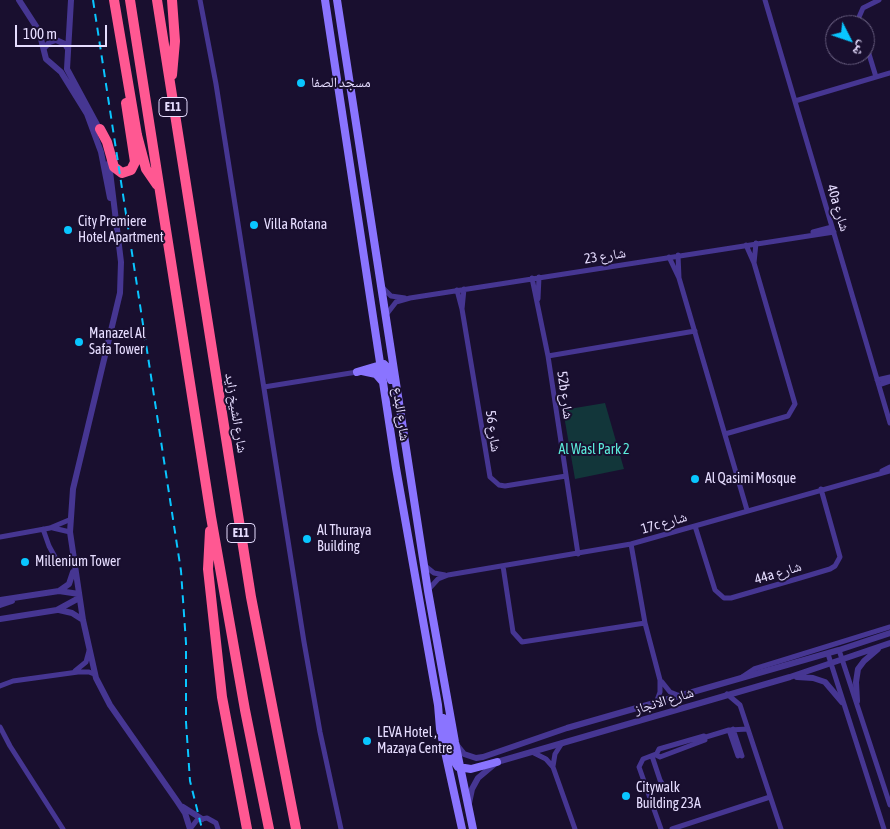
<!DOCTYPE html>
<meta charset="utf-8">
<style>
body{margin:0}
#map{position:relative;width:890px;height:829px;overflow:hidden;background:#190f2f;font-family:"Asap Condensed","Noto Naskh Arabic",sans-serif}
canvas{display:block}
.north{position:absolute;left:825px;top:15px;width:50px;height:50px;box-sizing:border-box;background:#190f2f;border:1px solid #6b6182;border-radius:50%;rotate:131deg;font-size:14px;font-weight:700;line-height:20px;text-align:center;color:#e6ddff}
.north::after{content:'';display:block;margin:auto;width:18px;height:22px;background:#09c6ff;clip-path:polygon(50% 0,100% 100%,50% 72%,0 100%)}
.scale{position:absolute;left:15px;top:25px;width:92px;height:22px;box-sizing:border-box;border:2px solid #e6ddff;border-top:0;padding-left:6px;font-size:15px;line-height:18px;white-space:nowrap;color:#e6ddff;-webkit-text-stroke:4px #190f2f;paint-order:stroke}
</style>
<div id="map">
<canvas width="890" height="829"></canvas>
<div class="north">ش</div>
<div class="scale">100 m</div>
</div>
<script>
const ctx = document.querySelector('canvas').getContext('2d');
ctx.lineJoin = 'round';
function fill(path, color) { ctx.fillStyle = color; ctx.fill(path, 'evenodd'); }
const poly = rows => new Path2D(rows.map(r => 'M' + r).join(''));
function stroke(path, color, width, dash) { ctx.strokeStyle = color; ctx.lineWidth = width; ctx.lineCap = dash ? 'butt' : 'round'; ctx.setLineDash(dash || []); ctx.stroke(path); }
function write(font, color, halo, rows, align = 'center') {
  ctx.font = font + ' "Asap Condensed","Noto Naskh Arabic",sans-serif'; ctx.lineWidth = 4; ctx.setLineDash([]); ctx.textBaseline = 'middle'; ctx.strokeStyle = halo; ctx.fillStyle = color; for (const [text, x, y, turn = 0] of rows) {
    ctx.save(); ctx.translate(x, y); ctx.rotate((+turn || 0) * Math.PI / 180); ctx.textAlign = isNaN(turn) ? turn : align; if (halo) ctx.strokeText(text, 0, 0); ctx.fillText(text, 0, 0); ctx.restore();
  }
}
const green = poly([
 [605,403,624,469,575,479,563,410]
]);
const minor = poly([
 [200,0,216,84,304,642,320,732,341,829],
 [765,0,890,423],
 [860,25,859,17,863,8,879,0],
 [865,41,876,77],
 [795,101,890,73],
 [813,232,832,227],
 [678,255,679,278],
 [669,257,679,278,747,510],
 [754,263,756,243],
 [532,278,548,356,578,554],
 [382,287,391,296,405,298],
 [457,290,462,309,490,477,499,485,505,486,566,476],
 [538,299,539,277],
 [462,309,464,289],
 [386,315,396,302,410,298,834,232],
 [548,356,695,331],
 [877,380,890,377],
 [879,385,890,381],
 [264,387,357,372],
 [725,434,788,416,795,404,754,263,746,245],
 [882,471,890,467],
 [695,526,715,590,724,598,731,598,800,578,830,569,835,566,840,557,821,489],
 [53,528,70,532],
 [43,529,49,546,55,557],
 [0,537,50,528,69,520],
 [631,544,645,623,660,680,660,692,656,703],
 [424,565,434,573,445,575],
 [503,566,513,632,522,642,645,623],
 [428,590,438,579,448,575,631,544,890,471],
 [839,650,890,805],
 [828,654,884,829],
 [75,671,86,662,89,651],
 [742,677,754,669,890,627],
 [662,682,670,692,680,696],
 [0,686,13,681,78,672,89,672,94,674],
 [727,694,740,705,781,829],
 [0,727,10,746,63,829],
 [733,729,742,756],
 [729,730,738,756],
 [704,736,705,740,660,757,656,755,659,749,704,736],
 [706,737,729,730,748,729],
 [532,752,546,759,553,767,575,829],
 [656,754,643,759,639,767,661,829],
 [652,756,660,780,665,788],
 [553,766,555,754,562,743],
 [190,829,197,820,207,818,216,823,218,829],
 [672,829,770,797]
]);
const tertiary = poly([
 [19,0,39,31,46,59,61,72,87,114,101,152,110,198],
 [71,0,67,69,101,132],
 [44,48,50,42,56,40,65,44,68,49],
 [109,163,121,262,120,293,73,489,70,532,83,620,96,678,110,705,177,801,185,813,190,829],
 [59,591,69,584,73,572],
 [0,600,59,591,79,594],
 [0,605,12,601],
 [59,610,72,613,83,620],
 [0,619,57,610,79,598],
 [797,677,813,678,825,682,842,702],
 [857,701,856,682,858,669,864,661,878,649],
 [456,744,464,754,476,758,483,757,567,728,839,650,890,633],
 [469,803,472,789,478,778,497,762,790,677,890,643],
 [183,807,202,819]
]);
const secondary = poly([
 [325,0,396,468,438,705,440,729,462,829],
 [337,0,428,591,455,742,473,829],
 [362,371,376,374,383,382],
 [357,372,384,364,388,368,391,380],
 [443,718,451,756,458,767,471,769,497,762]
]);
const motorway = poly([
 [114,0,137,135,146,169,157,185],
 [130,0,211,517,245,710,269,829],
 [157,0,251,597,296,829],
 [172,75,175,41,172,0],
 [100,129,107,142,114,167,122,173,131,170,135,162,126,103],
 [210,531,208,569,222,697,247,829]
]);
const rail = poly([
 [93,0,181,571,186,643,186,722,190,781,202,829]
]);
const markers = [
 [301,83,5,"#09c6ff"],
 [254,225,5,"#09c6ff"],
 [68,230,5,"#09c6ff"],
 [79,342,5,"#09c6ff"],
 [695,479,5,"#09c6ff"],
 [307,539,5,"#09c6ff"],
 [25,562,5,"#09c6ff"],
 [367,741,5,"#09c6ff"],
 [626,796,5,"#09c6ff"]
];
const shields = [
 [173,107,28],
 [241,533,28]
];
const shieldNames = [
 ["E11",173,107],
 ["E11",241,533]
];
const poiNames = [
 ["مسجد الصفا",311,83],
 ["City Premiere",78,222],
 ["Hotel Apartment",78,238],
 ["Villa Rotana",264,225],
 ["Manazel Al",89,334],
 ["Safa Tower",89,350],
 ["Al Qasimi Mosque",705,479],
 ["Al Thuraya",317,531],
 ["Building",317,547],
 ["Millenium Tower",35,562],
 ["LEVA Hotel ,",377,733],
 ["Mazaya Centre",377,749],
 ["Citywalk",636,788],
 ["Building 23A",636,804]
];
const streetNames = [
 ["40a شارع",838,208,73],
 ["شارع 23",605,256,-9],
 ["52b شارع",565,395,82],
 ["شارع الشيخ زايد",236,413,81],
 ["شارع البدع",401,414,82],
 ["شارع 56",493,431,82],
 ["17c شارع",664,523,-16],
 ["44a شارع",778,573,-17],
 ["شارع الانجاز",664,701,-17]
];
const parkNames = [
 ["Al Wasl Park 2",594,450]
];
fill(green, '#12363a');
stroke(minor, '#463692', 5);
stroke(tertiary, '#463692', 6);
stroke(secondary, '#8a74ff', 8);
stroke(motorway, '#ff5892', 10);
stroke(rail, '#09c6ff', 2, [8, 6]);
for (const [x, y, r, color] of markers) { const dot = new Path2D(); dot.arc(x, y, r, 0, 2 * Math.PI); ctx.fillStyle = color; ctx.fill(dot); stroke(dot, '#190f2f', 2); }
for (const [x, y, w] of shields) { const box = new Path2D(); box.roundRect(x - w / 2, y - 9.5, w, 19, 4); ctx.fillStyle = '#190f2f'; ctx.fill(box); stroke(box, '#e6ddff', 1); }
write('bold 12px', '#e6ddff', null, shieldNames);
write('14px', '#e6ddff', '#190f2f', poiNames, 'left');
write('14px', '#e6ddff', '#190f2f', streetNames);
write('14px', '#5cecdb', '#190f2f', parkNames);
</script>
